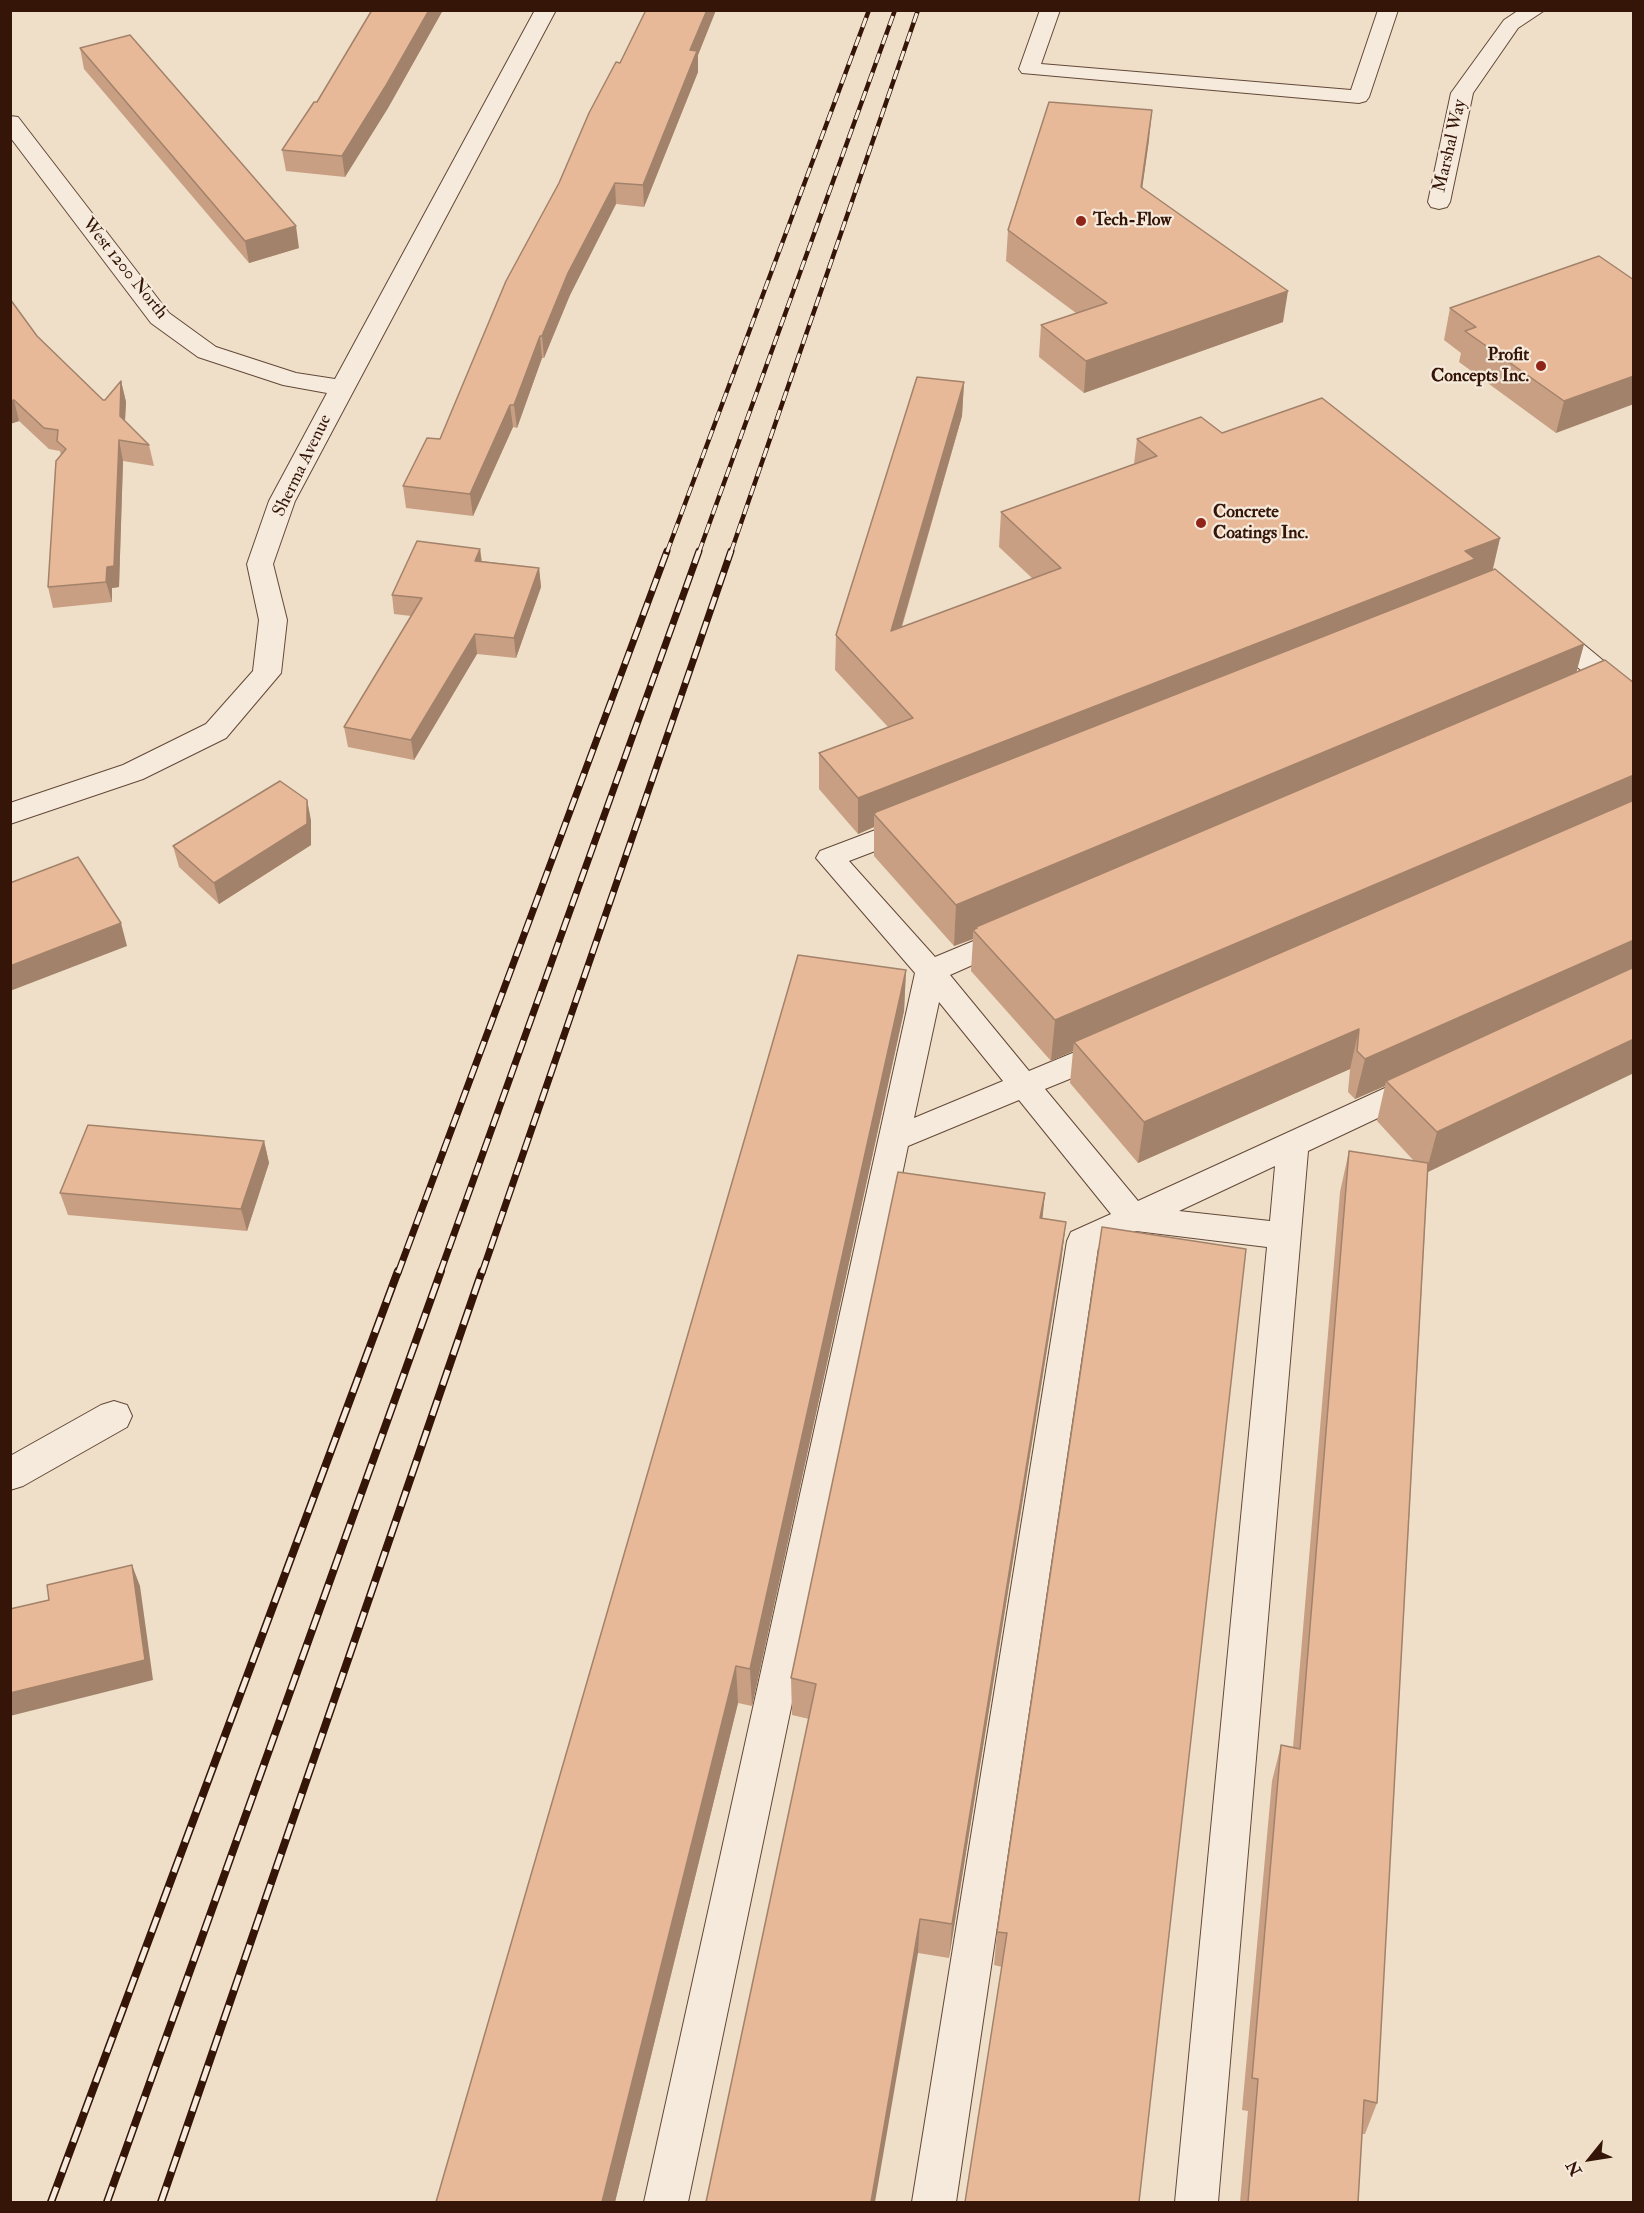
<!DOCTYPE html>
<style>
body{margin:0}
#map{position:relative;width:1644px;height:2213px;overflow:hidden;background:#efdfc8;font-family:"IM FELL Double Pica",serif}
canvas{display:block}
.frame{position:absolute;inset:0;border:12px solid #341508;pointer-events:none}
.north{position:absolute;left:1560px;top:2129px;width:60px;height:60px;-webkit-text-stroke:4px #f5eadb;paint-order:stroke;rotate:240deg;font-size:16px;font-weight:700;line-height:24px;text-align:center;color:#341508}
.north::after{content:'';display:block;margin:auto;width:21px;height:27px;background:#341508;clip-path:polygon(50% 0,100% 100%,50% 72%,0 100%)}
</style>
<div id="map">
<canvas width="1644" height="2213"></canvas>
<div class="frame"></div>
<div class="north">N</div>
</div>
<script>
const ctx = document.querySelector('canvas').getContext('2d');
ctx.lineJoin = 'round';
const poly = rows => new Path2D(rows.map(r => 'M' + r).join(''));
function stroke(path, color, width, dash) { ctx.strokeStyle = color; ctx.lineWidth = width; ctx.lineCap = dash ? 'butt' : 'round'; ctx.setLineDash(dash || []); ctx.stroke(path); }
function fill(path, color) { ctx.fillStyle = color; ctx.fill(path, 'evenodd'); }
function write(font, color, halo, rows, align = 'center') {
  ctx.font = font + ' "IM FELL Double Pica",serif'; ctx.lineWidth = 4.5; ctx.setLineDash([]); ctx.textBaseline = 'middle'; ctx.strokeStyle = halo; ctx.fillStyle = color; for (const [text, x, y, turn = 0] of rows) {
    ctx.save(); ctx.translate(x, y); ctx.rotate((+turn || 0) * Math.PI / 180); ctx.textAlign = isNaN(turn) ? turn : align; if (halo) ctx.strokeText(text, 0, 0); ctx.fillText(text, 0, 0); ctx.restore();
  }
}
const lane = poly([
 [1040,10,1060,10,1041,64,1351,90,1378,10,1398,10,1369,97,1366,101,1359,103,1022,73,1019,69,1040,10],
 [1550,622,1559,624,1634,686,1634,710,1624,707,1541,636,1537,630,1541,624,1550,622],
 [915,815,925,818,929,825,925,832,849,861,935,957,1000,930,1010,927,1020,930,1025,937,1020,944,950,975,1029,1071,1099,1042,1110,1039,1121,1042,1125,1050,1121,1058,1045,1089,1138,1201,1409,1077,1420,1073,1431,1077,1436,1085,1431,1093,1308,1151,1218,2202,1175,2202,1267,1247,1136,1231,1098,1248,956,2202,912,2202,1067,1241,1071,1232,1111,1214,1019,1100,908,1146,688,2202,644,2202,915,973,816,858,820,851,915,815],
 [939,1002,1003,1081,914,1118,939,1002],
 [1275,1166,1270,1221,1179,1211,1275,1166]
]);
const street = poly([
 [535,10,556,10,295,501,273,564,287,620,281,673,226,738,143,779,10,824,10,803,123,765,206,724,253,671,259,620,247,564,269,501,327,393,283,385,198,357,151,323,10,137,10,116,18,117,169,313,216,347,296,373,335,379,535,10],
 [1519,10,1545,10,1518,28,1473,93,1450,202,1447,207,1439,209,1431,207,1428,202,1451,93,1504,20,1519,10],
 [114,1401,127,1405,132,1416,127,1427,23,1486,10,1490,10,1456,101,1405,114,1401]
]);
const railFar2 = poly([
 [667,552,869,10],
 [699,552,895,10],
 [731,552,918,10]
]);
const railFar1 = poly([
 [398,1273,667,551],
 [440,1273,699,551],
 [482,1273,731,551]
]);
const rail = poly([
 [51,2202,398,1271],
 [107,2202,441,1271],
 [161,2202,482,1271]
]);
const wall = poly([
 [372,10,443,10,388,108,345,177,286,171,282,150,317,102],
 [646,10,716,10,698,55,698,72,644,207,616,204,570,295,544,358,542,358,517,428,513,427,473,516,406,508,403,486,440,439,559,183,620,63],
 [80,48,299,248,249,263,84,69],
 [1149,140,1142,188,1283,322,1084,393,1039,357,1041,325,1076,313,1006,261,1008,230],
 [1634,280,1556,433,1459,362,1461,353,1444,340,1450,308],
 [10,299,37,336,103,400,105,400,121,381,126,402,125,422,149,445,154,466,123,461,119,587,112,588,112,602,53,608,48,587,61,455,60,451,49,449,19,421,10,424],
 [964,382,962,416,902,627,1033,579,999,547,1001,512,1134,464,1137,439,1222,433,1500,538,1492,570,1584,644,1428,1172,1377,2103,1365,2134,1362,2134,1358,2202,1240,2202,1248,2111,1242,2110,1272,1781,1281,1745,1293,1747,1340,1192,1349,1151,1414,1161,1377,1121,1385,1086,1355,1099,1348,1092,1350,1069,1138,1163,1070,1083,1073,1051,1051,1061,971,971,973,939,954,946,874,856,874,827,858,834,819,789,819,753,888,727,835,670,836,635],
 [480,549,482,561,539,568,541,587,516,658,477,654,414,760,348,747,344,727,411,616,394,614,392,595],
 [307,800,311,821,311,845,219,904,179,867,173,846],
 [906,970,904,1011,752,1706,738,1703,615,2202,436,2202],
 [264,1141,269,1163,247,1231,68,1215,60,1193],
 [1045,1193,1042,1218,1066,1222,1061,1262,949,1958,918,1953,809,1719,792,1715,791,1678],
 [1246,1249,1002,1967,994,1965,997,1932]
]);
const shadedWall = poly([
 [429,10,443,10,388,108,345,177,342,156],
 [707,10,716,10,698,55,698,72,644,207,643,185,690,50],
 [1152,110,1149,140,1138,218,1141,187],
 [615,183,616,204,570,295,544,358,542,336,568,273],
 [296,226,299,248,249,263,245,241],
 [1288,291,1283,322,1084,393,1086,361],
 [540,336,542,358,517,428,514,405],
 [1634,376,1634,404,1556,433,1564,401],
 [121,381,126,402,124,437,120,416],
 [964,382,962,416,890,666,891,631],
 [14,400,19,421,10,424,10,401],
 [510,405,513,427,473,516,470,494],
 [119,440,123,461,119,587,112,588,112,602,106,582,107,567],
 [1500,538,1492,573,874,814,874,827,858,834,858,798,1465,551],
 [480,549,482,568,475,561],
 [539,568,541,587,516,658,514,638],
 [475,634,477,654,414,760,411,740],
 [1584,644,1573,685,977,928,976,927,975,932,973,930,973,939,954,946,956,905],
 [1634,775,1634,811,1074,1042,1073,1051,1051,1061,1055,1020],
 [307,800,311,821,311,845,219,904,214,883],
 [121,923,127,946,10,991,10,966],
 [1634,940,1634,975,1386,1081,1385,1086,1355,1099,1365,1059],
 [906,970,904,1011,752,1706,750,1669],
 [1359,1029,1350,1069,1138,1163,1144,1122],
 [1634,1039,1634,1073,1426,1173,1437,1132],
 [264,1141,269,1163,247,1231,241,1209],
 [1045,1193,1041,1233,1040,1218],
 [1066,1222,1061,1262,949,1958,952,1924],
 [132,1565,140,1586,153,1680,10,1716,10,1693],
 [736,1666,738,1703,615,2202,602,2202],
 [920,1919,918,1953,875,2202,871,2202]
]);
const building = poly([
 [372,10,429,10,385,87,342,156,282,150,314,102,317,102,372,10],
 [646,10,707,10,690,50,697,51,643,185,615,183,568,273,542,336,540,336,514,405,510,405,470,494,403,486,427,438,440,439,506,281,559,183,589,113,616,62,620,63,646,10],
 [130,35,296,226,245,241,80,48,130,35],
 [1049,102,1152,110,1141,187,1288,291,1086,361,1041,325,1107,303,1008,230,1049,102],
 [1599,256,1634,280,1634,376,1564,401,1465,331,1476,327,1450,308,1599,256],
 [10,299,37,336,103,400,105,400,121,381,120,416,149,445,119,440,114,566,107,567,106,582,48,587,56,461,66,449,57,441,58,430,44,428,14,400,10,401,10,299],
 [917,377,964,382,891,631,1061,568,1001,512,1157,456,1137,439,1201,417,1222,433,1322,398,1500,538,1465,551,1475,559,858,798,819,753,913,718,836,635,917,377],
 [417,541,480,549,475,561,539,568,514,638,475,634,411,740,344,727,422,598,392,595,417,541],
 [1495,569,1584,644,956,905,874,814,876,812,1495,569],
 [1605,660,1634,683,1634,775,1055,1020,973,930,977,928,976,927,1605,660],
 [280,781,307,800,307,824,214,883,173,846,280,781],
 [1634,800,1634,940,1365,1059,1357,1051,1359,1029,1144,1122,1074,1042,1634,800],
 [78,857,121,923,10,966,10,883,78,857],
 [798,955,906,970,750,1669,736,1666,602,2202,436,2202,798,955],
 [1634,967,1634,1039,1437,1132,1386,1081,1634,967],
 [88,1125,264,1141,241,1209,60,1193,88,1125],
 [1349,1151,1428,1163,1377,2103,1364,2100,1358,2202,1248,2202,1258,2079,1252,2078,1281,1745,1300,1749,1349,1151],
 [898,1172,1045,1193,1040,1218,1066,1222,952,1924,920,1919,871,2202,706,2202,816,1684,791,1678,898,1172],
 [1102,1227,1246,1249,1139,2202,965,2202,1007,1933,997,1932,1102,1227],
 [132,1565,145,1660,10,1693,10,1609,49,1600,47,1585,132,1565]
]);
const markers = [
 [1081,221,6,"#8f2418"],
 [1541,366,6,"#8f2418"],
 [1201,523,6,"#8f2418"]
];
const farStreetnames = [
 ["Marshal Way",1451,146,-77],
 ["West 1200 North",124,269,51],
 ["Sherma Avenue",303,466,-64]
];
const farPoinames = [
 ["Tech-Flow",1093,221],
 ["Profit",1529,356,"right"],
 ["Concepts Inc.",1529,377,"right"],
 ["Concrete",1213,513],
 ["Coatings Inc.",1213,534]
];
stroke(lane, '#634838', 2);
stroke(street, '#634838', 2);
fill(lane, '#f5eadb');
fill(street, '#f5eadb');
stroke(railFar2, '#341508', 4.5);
stroke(railFar1, '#341508', 7);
stroke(rail, '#341508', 8);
stroke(railFar2, '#f5eadb', 3, [10]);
stroke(railFar1, '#f5eadb', 4.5, [13]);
stroke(rail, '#f5eadb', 5, [16]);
fill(wall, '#c89f83');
fill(shadedWall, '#a2826a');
fill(building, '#e8b998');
stroke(building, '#a2826a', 1.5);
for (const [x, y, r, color] of markers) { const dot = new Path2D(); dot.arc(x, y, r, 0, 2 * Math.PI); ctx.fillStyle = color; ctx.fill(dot); stroke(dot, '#f5eadb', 2); }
write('18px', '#341508', '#f5eadb', farStreetnames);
write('bold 18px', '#341508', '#f5eadb', farPoinames, 'left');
</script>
